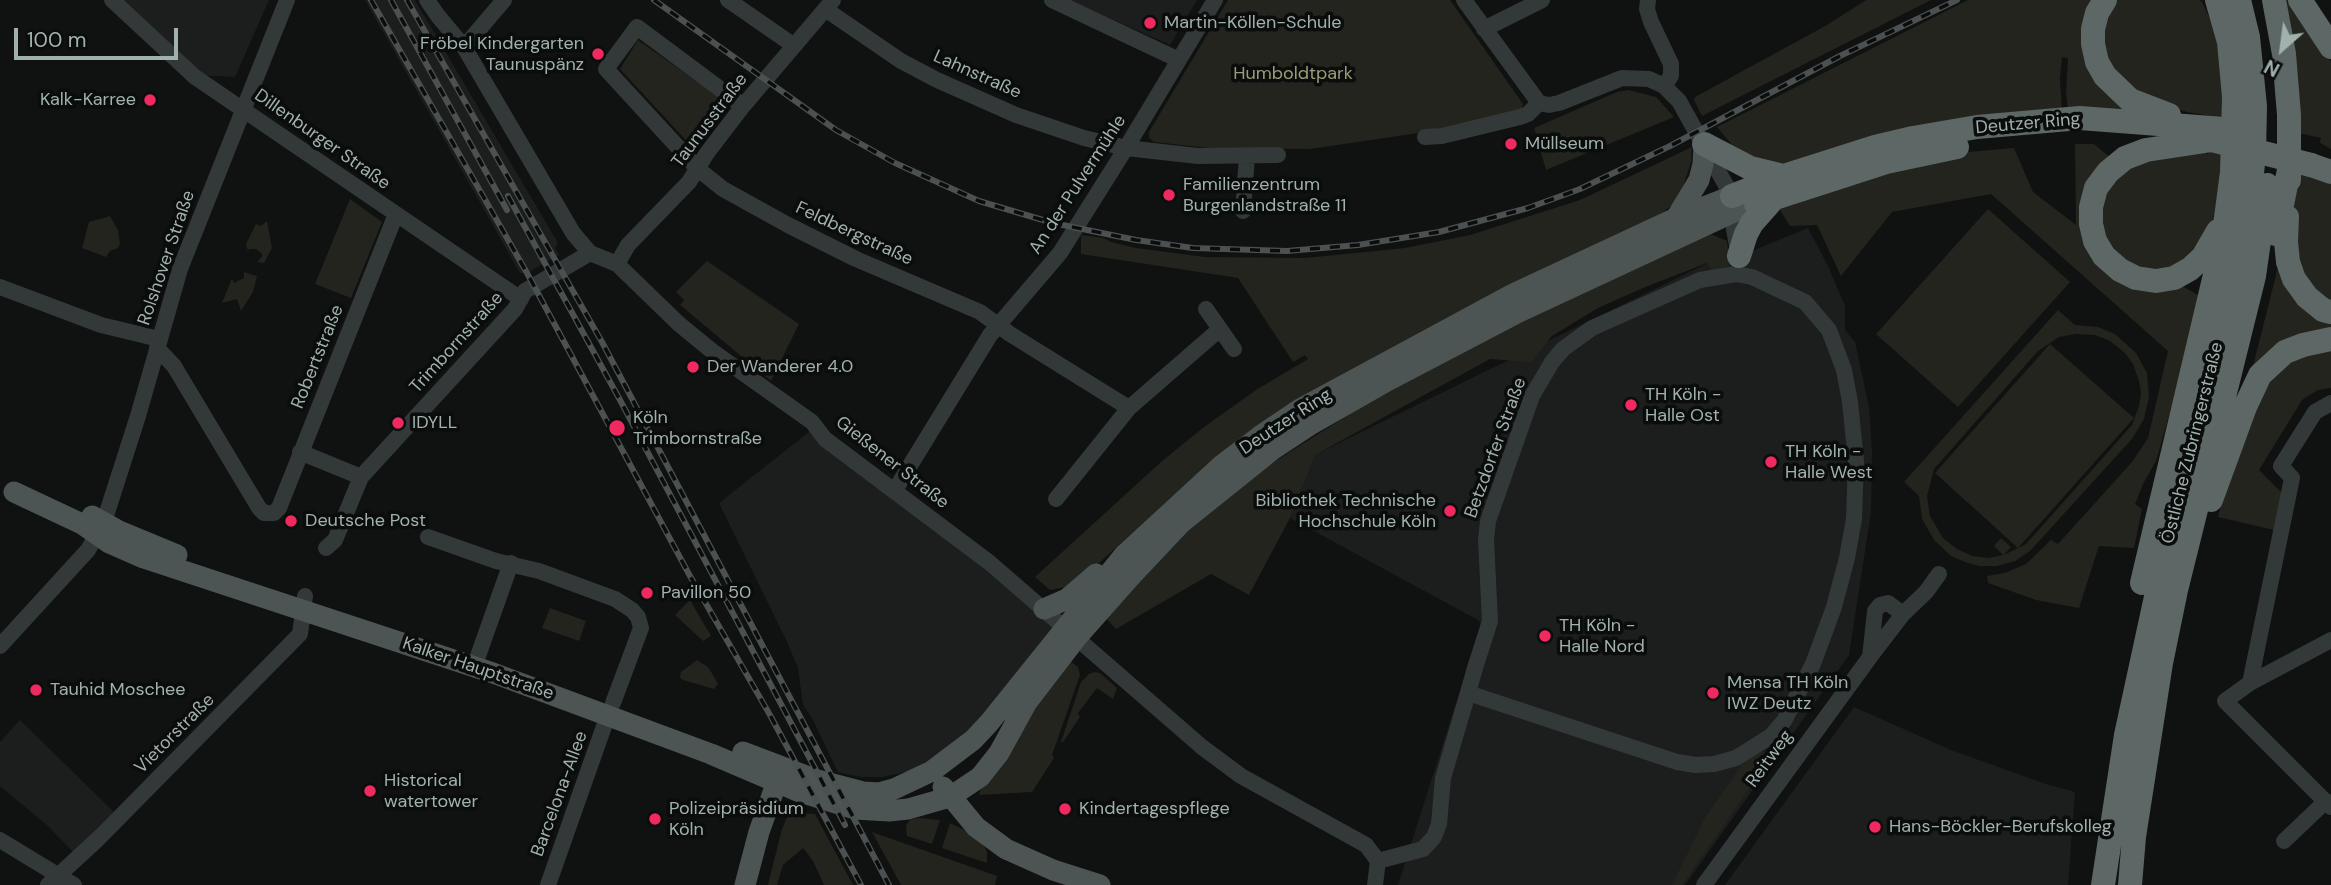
<!DOCTYPE html>
<meta charset="utf-8">
<style>
body{margin:0}
#map{position:relative;width:2331px;height:885px;overflow:hidden;background:#101111;font-family:"DM Sans",sans-serif}
canvas{display:block}
.north{position:absolute;left:2247px;top:14px;width:70px;height:70px;-webkit-text-stroke:5px #0b0c0c;paint-order:stroke;rotate:208deg;font-size:19px;font-weight:700;line-height:28px;text-align:center;color:#a1b2ae}
.north::after{content:'';display:block;margin:auto;width:24px;height:32px;background:#a1b2ae;clip-path:polygon(50% 0,100% 100%,50% 72%,0 100%)}
.scale{position:absolute;left:14px;top:28px;width:164px;height:32px;box-sizing:border-box;border:4px solid #a1b2ae;border-top:0;padding-left:9px;font-size:21px;line-height:24px;white-space:nowrap;color:#a1b2ae;-webkit-text-stroke:5px #0b0c0c;paint-order:stroke}
</style>
<div id="map">
<canvas width="2331" height="885"></canvas>
<div class="north">N</div>
<div class="scale">100 m</div>
</div>
<script>
const ctx = document.querySelector('canvas').getContext('2d');
ctx.lineJoin = 'round';
function fill(path, color) { ctx.fillStyle = color; ctx.fill(path, 'evenodd'); }
const poly = rows => new Path2D(rows.map(r => 'M' + r).join(''));
function stroke(path, color, width, dash) { ctx.strokeStyle = color; ctx.lineWidth = width; ctx.lineCap = dash ? 'butt' : 'round'; ctx.setLineDash(dash || []); ctx.stroke(path); }
function write(font, color, halo, rows, align = 'center') {
  ctx.font = font + ' "DM Sans",sans-serif'; ctx.lineWidth = 7; ctx.setLineDash([]); ctx.textBaseline = 'middle'; ctx.strokeStyle = halo; ctx.fillStyle = color; for (const [text, x, y, turn = 0] of rows) {
    ctx.save(); ctx.translate(x, y); ctx.rotate((+turn || 0) * Math.PI / 180); ctx.textAlign = isNaN(turn) ? turn : align; if (halo) ctx.strokeText(text, 0, 0); ctx.fillText(text, 0, 0); ctx.restore();
  }
}
const built = poly([
 [118,0,269,0,235,77,194,75],
 [365,0,415,0,558,243,555,248,559,255,527,273,520,273],
 [1069,0,1197,0,1170,45],
 [1808,228,1828,266,1845,306,1845,330,1855,342,1869,407,1872,451,1871,512,1849,655,1685,885,1398,885,1481,624,1478,620,1290,518,1314,455,1708,263,1735,258],
 [814,428,1058,620,996,702,978,721,941,755,915,770,883,777,860,777,838,772,813,720,803,705,798,668,787,642,719,503],
 [1854,707,1951,750,2046,784,2075,792,2068,885,1725,885],
 [20,720,114,812,74,853,48,826,0,786,0,742]
]);
const green = poly([
 [1228,0,1450,0,1523,104,1521,110,1453,128,1310,149,1209,148,1154,142,1149,138,1149,132],
 [1866,0,1931,0,1702,116,1694,100,1695,97,1827,25],
 [1968,0,2096,0,2087,23,2127,111,2068,111,2066,92,2068,58,2062,57,2060,79,2062,112,1770,166,1737,151,1717,127],
 [2113,0,2199,0,2202,2,2218,35,2228,119,2187,112,2133,95,2103,60,2103,14],
 [2282,0,2291,0,2331,62,2331,149,2320,143,2321,138,2298,133],
 [638,40,729,104,694,149,620,69],
 [1629,90,1656,97,1674,117,1546,170,1534,128,1617,92],
 [2075,144,2094,144,2112,159,2089,245,2182,286,2198,295,2186,356,2156,461,2143,484,2135,504,2142,509,2134,548,2099,546,2079,608,2036,600,1988,583,1987,576,2005,573,2026,564,2051,540,2058,544,2132,462,2148,438,2168,351,1991,194,1892,212,1841,276,1817,225,1790,226,1777,205,1922,160,1968,152,2014,148,2033,192,2076,225],
 [1692,147,1691,162,1683,187,1672,205,1651,222,1173,496,1068,591,1065,587,1050,590,1035,577,1162,461,1204,427,1256,390,1308,359,1305,355,1293,362,1238,278,1081,254,1081,235,1103,238,1111,242,1136,248,1205,257,1305,258,1405,248,1470,235,1580,200],
 [2208,151,2228,155,2220,215,2189,263,2139,273,2103,242,2100,199,2130,164,2203,152,2208,154],
 [2296,170,2331,178,2331,306,2311,292,2291,250],
 [350,199,382,222,351,298,315,284],
 [1988,209,2070,282,1958,407,1876,334],
 [110,216,118,230,120,244,118,248,110,251,106,257,82,248,89,222],
 [267,221,272,248,264,263,257,262,262,257,262,254,256,249,249,249,248,251,246,244,256,224,261,226],
 [1708,233,1727,241,1730,264,1723,269,1713,272,1707,263,1643,288,1598,308,1552,336,1531,362,1490,359,1315,455,1290,518,1249,595,1211,574,1116,629,1106,618,1193,522,1244,481,1394,386,1529,318],
 [707,261,799,324,771,381,680,305,684,300,676,292],
 [2279,263,2331,320,2331,332,2250,378],
 [244,272,257,276,253,292,241,311,237,299,222,303,232,278,234,283,244,278],
 [2058,310,2075,325,2098,327,2115,334,2136,353,2147,373,2148,383,2149,397,2144,419,2132,439,2030,551,2015,561,1997,566,1979,566,1965,562,1951,556,1934,540,1922,519,1919,496,1904,482],
 [2076,334,2095,335,2110,341,2125,353,2133,364,2139,381,2141,393,2139,406,2132,425,2026,544,2004,555,2011,547,2001,538,1994,546,2003,555,1989,558,1973,556,1957,549,1943,538,1930,516,1927,496,1934,469,2038,351,2059,337],
 [2050,344,2134,418,2018,548,1935,473],
 [2331,346,2331,388,2318,390,2302,400,2259,470,2282,493,2274,530,2218,517,2237,443,2279,365],
 [690,600,711,636,703,641,675,615],
 [550,608,586,621,579,641,542,628],
 [697,660,708,667,716,680,718,684,714,689,683,680,680,678,681,672],
 [1071,662,1078,667,1080,675,1052,755,1054,758,1032,792,979,795,982,785,1028,713,1066,663],
 [1094,672,1100,673,1117,688,1113,699,1097,688,1078,713,1080,717,1063,742,1061,742,1081,682,1089,674],
 [1761,751,1772,756,1682,885,1672,885,1705,818,1745,760],
 [789,812,815,814,853,885,824,885,813,861,803,848,783,865,777,885,768,885,782,829],
 [920,818,940,820,932,844,907,836,906,825,911,819],
 [950,823,966,831,984,846,987,852,987,863,942,848],
 [872,832,997,876,995,885,901,885]
]);
const minor = poly([
 [112,0,195,77,521,299],
 [427,0,438,16,464,47,573,233,590,253,617,264,679,324,712,351,812,422,825,439,990,563,1202,747,1241,776,1366,845,1378,861],
 [728,0,793,45],
 [1052,0,1179,60],
 [1464,0,1539,103],
 [1648,0,1647,9,1651,22,1671,64,1671,76,1664,86],
 [825,9,901,61,937,80,1016,115,1084,138,1126,148,1198,156,1278,155],
 [1484,29,1542,0],
 [464,47,504,0],
 [1539,103,1549,105,1559,103,1622,78,1649,79,1664,86,1679,101,1732,196,1736,211,1734,229,1738,251],
 [743,106,637,27,606,69,698,169,723,189,788,225,856,259,980,312,1010,334,1129,408],
 [1425,137,1442,136,1520,117,1528,114,1539,103],
 [1243,211,1247,156],
 [617,264,628,245,689,182,707,153,743,106,833,0],
 [0,287,101,325,159,339],
 [1206,309,1234,349],
 [157,348,174,366,259,508,264,513,274,513,279,508,396,214],
 [300,452,361,477],
 [895,490,990,335,1060,253,1126,148,1215,0],
 [1056,499,1129,408,1220,329],
 [428,537,496,561,539,571,615,599,632,610,638,617,641,628,613,703],
 [326,548,335,540,361,477,515,309,525,291,590,253],
 [2331,640,2250,683,2225,701,2331,807],
 [0,646,88,550,104,522,138,416,180,269,287,0],
 [478,656,511,563],
 [1870,657,1875,611,1880,605,1888,603,1903,614],
 [2250,683,2292,478,2281,466,2315,412,2331,403],
 [0,840,74,885],
 [2284,841,2326,801],
 [1378,861,1423,849,1434,837,1439,824,1443,778,1468,693,1475,668,1490,621,1486,540,1488,521,1532,396,1552,362,1563,349,1592,328,1700,280,1736,274,1752,277,1805,302,1829,330,1844,370,1850,402,1856,461,1854,519,1847,558,1834,607,1813,664,1784,721,1771,736,1736,758,1714,764,1696,765,1677,762,1468,693],
 [48,885,99,838,300,634,305,596],
 [548,885,608,715],
 [1375,885,1378,861],
 [1704,885,1870,657,1903,614,1926,592,1939,574]
]);
const major = poly([
 [1676,218,1699,180,1703,164,1704,144],
 [14,492,82,524,109,543,141,557,493,673,711,754,800,792,855,809,889,811,908,809,950,797,980,777,999,753,1027,702,1077,637,1132,575,1181,523,1272,450,1310,425,1389,380,1519,312,1736,211],
 [92,516,119,531,177,555],
 [1044,609,1067,599,1096,574],
 [743,752,817,780,863,792,879,793,894,789,932,771,973,740,989,723,1124,555,1223,464,1260,436,1300,409,1513,294,1676,218,1732,196],
 [943,787,976,827,1006,849,1053,870,1100,885],
 [745,885,759,832,781,770]
]);
const highway = poly([
 [2105,0,2097,13,2093,29,2093,44,2097,62,2105,76,2130,100,2169,115],
 [2274,0,2284,54,2289,115,2289,180],
 [2300,0,2331,47],
 [2212,140,2146,150,2125,158,2108,172,2096,188,2091,207,2091,224,2095,241,2104,256,2120,270,2136,278,2156,281,2174,278,2190,269,2203,257,2218,231],
 [1704,144,1750,168,1783,176],
 [2311,165,2331,172],
 [1732,196,1784,176,1875,147,1913,138,1977,127,2080,118,2224,129],
 [1756,204,1886,162,1957,147],
 [2287,217,2286,242,2288,262,2294,279,2307,297,2323,310,2331,312],
 [2276,234,2289,170],
 [1739,256,1746,234,1752,223,1775,197],
 [2211,500,2245,407,2260,375,2285,352,2303,345,2331,339],
 [2142,583,2223,241,2232,172,2234,97,2229,42,2217,0],
 [2103,885,2126,735,2159,583,2247,217,2254,155,2255,106,2248,37,2239,0],
 [2130,885,2134,837,2161,663,2176,590,2254,276,2267,185]
]);
const rail = poly([
 [371,0,527,273,690,576,770,715,861,885],
 [391,0,507,210],
 [407,0,602,342,889,885],
 [654,0,836,130,895,163,979,201,1053,223,1136,240,1193,248,1287,251,1358,245,1439,232,1528,208,1580,189,1670,146,1840,56,1957,0],
 [508,196,620,400,845,825]
]);
const highwayBridge = poly([
 [2212,140,2311,165]
]);
const markers = [
 [1150,23,7,"#f02a61"],
 [598,54,7,"#f02a61"],
 [150,100,7,"#f02a61"],
 [1511,144,7,"#f02a61"],
 [1169,195,7,"#f02a61"],
 [693,367,7,"#f02a61"],
 [1631,405,7,"#f02a61"],
 [398,423,7,"#f02a61"],
 [617,428,9,"#f02a61"],
 [1771,462,7,"#f02a61"],
 [1450,511,7,"#f02a61"],
 [291,521,7,"#f02a61"],
 [647,593,7,"#f02a61"],
 [1545,636,7,"#f02a61"],
 [36,690,7,"#f02a61"],
 [1713,693,7,"#f02a61"],
 [370,791,7,"#f02a61"],
 [1065,809,7,"#f02a61"],
 [655,819,7,"#f02a61"],
 [1875,827,7,"#f02a61"]
];
const poiNames = [
 ["Martin-Köllen-Schule",1164,23],
 ["Fröbel Kindergarten",584,44,"right"],
 ["Taunuspänz",584,65,"right"],
 ["Kalk-Karree",136,100,"right"],
 ["Müllseum",1525,144],
 ["Familienzentrum",1183,185],
 ["Burgenlandstraße 11",1183,206],
 ["Der Wanderer 4.0",707,367],
 ["TH Köln -",1645,395],
 ["Halle Ost",1645,416],
 ["Köln",633,418],
 ["Trimbornstraße",633,439],
 ["IDYLL",412,423],
 ["TH Köln -",1785,452],
 ["Halle West",1785,473],
 ["Bibliothek Technische",1436,501,"right"],
 ["Hochschule Köln",1436,522,"right"],
 ["Deutsche Post",305,521],
 ["Pavillon 50",661,593],
 ["TH Köln -",1559,626],
 ["Halle Nord",1559,647],
 ["Mensa TH Köln",1727,683],
 ["IWZ Deutz",1727,704],
 ["Tauhid Moschee",50,690],
 ["Historical",384,781],
 ["watertower",384,802],
 ["Polizeipräsidium",669,809],
 ["Köln",669,830],
 ["Kindertagespflege",1079,809],
 ["Hans-Böckler-Berufskolleg",1889,827]
];
const parkNames = [
 ["Humboldtpark",1293,74]
];
const streetNames = [
 ["Lahnstraße",977,75,24],
 ["Taunusstraße",710,121,-53],
 ["Deutzer Ring",2028,124,-5],
 ["Dillenburger Straße",322,140,35],
 ["An der Pulvermühle",1078,185,-57],
 ["Feldbergstraße",854,234,25],
 ["Rolshover Straße",167,258,-71],
 ["Trimbornstraße",457,343,-48],
 ["Robertstraße",318,357,-68],
 ["Deutzer Ring",1286,422,-33],
 ["Östliche Zubringerstraße",2193,443,-76],
 ["Betzdorfer Straße",1496,448,-70],
 ["Gießener Straße",892,463,38],
 ["Kalker Hauptstraße",478,669,19],
 ["Vietorstraße",175,734,-45],
 ["Reitweg",1770,759,-54],
 ["Barcelona-Allee",560,794,-70]
];
fill(built, '#1c1e1e');
fill(green, '#23241d');
stroke(minor, '#333838', 16);
stroke(major, '#4d5554', 21);
stroke(highway, '#5d6765', 24);
stroke(rail, '#4a5150', 6);
stroke(rail, '#0b0c0c', 3.5, [10]);
stroke(highwayBridge, '#5d6765', 24);
for (const [x, y, r, color] of markers) { const dot = new Path2D(); dot.arc(x, y, r, 0, 2 * Math.PI); ctx.fillStyle = color; ctx.fill(dot); stroke(dot, '#0b0c0c', 2.5); }
write('18px', '#a1b2ae', '#0b0c0c', poiNames, 'left');
write('18px', '#999e78', '#0b0c0c', parkNames);
write('18px', '#a1b2ae', '#0b0c0c', streetNames);
</script>
